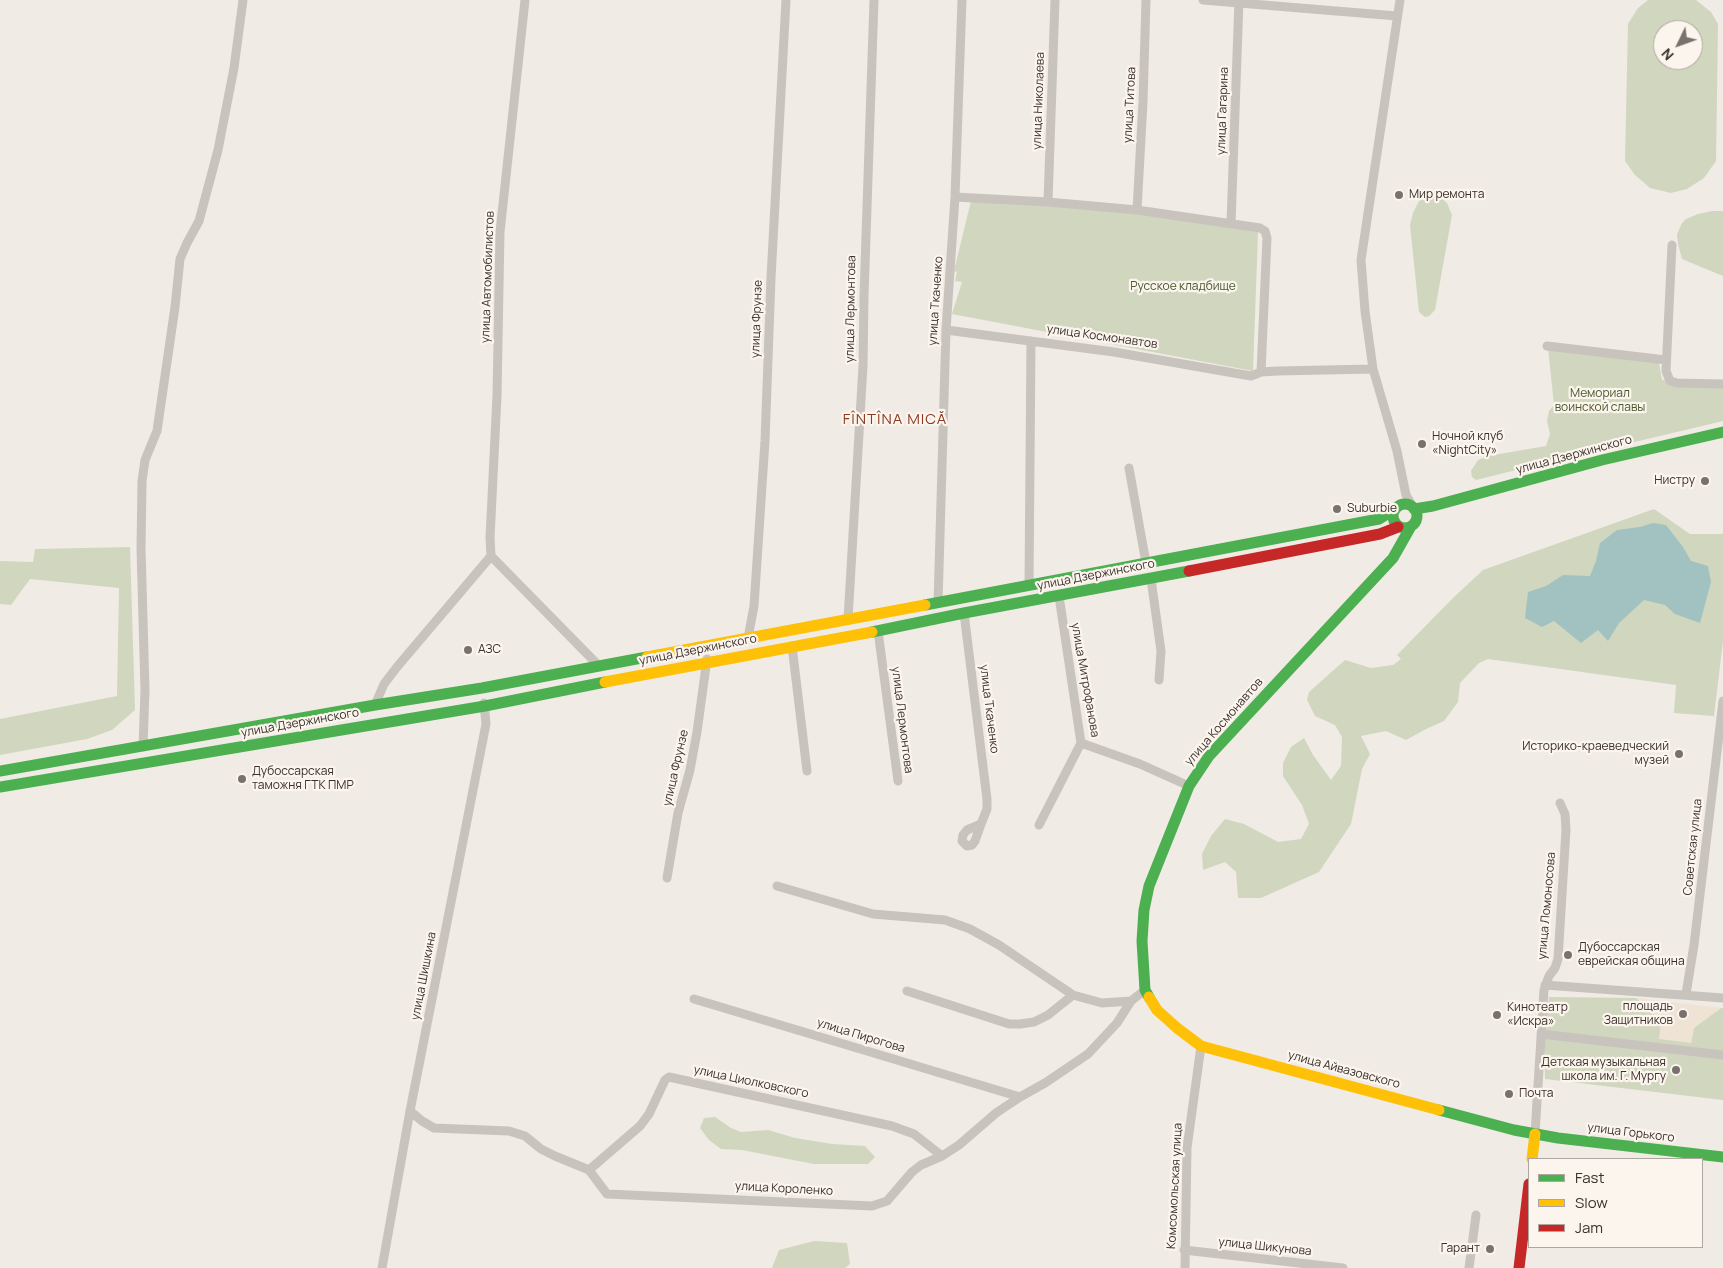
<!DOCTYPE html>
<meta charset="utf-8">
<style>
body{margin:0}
#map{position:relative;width:1723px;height:1268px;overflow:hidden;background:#f0ebe5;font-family:Manrope,sans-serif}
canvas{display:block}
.legend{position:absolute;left:1528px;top:1158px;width:175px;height:90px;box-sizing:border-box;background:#fbf5ee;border:1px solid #aea6a0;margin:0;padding:6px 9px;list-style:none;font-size:15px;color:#3b302b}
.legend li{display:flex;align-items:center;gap:10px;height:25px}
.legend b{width:25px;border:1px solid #aea6a0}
.north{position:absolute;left:1653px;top:20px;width:50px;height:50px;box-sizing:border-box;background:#fbf5ee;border:1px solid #aea6a0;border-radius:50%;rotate:228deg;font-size:14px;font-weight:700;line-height:20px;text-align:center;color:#3b302b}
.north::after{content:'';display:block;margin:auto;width:18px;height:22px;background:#7a716c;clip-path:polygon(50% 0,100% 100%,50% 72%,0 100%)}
</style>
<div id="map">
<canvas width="1723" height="1268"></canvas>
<ul class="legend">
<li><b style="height:6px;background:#4caf50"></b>Fast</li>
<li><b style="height:6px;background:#ffc107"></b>Slow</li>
<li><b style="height:6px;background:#c62828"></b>Jam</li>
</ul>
<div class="north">N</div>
</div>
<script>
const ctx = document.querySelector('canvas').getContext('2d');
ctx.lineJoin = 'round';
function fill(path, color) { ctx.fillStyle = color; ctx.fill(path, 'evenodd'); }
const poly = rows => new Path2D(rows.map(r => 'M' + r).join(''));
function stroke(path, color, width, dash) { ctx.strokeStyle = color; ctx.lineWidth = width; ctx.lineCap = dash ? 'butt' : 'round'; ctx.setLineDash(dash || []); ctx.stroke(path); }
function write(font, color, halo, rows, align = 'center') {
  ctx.font = font + ' Manrope,sans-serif'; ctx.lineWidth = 4.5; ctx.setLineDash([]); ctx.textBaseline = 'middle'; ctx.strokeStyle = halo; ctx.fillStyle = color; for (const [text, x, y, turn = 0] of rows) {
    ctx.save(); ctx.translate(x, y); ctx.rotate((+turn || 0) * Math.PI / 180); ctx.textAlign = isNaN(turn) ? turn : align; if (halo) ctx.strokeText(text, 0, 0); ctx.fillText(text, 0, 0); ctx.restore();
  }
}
const green = poly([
 [1648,0,1696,0,1711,12,1718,24,1716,161,1704,178,1687,189,1671,193,1650,188,1635,175,1625,161,1628,24,1638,8],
 [1663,30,1693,30,1693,60,1663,60],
 [1429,196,1440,197,1447,203,1452,215,1435,310,1429,316,1425,317,1419,312,1410,225,1413,213,1419,201],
 [971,201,1124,211,1258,232,1253,371,952,314,962,282,955,281,957,272,954,271],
 [1712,211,1723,211,1723,276,1682,259,1678,244,1677,234,1682,223,1686,219,1698,214],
 [1548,348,1659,363,1662,380,1723,382,1723,421,1559,460,1558,457,1544,463,1476,480,1472,477,1471,471,1478,460,1488,456,1546,446,1550,434,1547,421,1549,411,1554,405],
 [1654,509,1690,534,1723,534,1723,641,1714,716,1674,713,1676,685,1488,659,1479,663,1460,683,1458,702,1444,721,1426,729,1406,740,1386,731,1361,736,1370,754,1362,769,1351,824,1319,872,1261,898,1238,898,1236,872,1225,862,1203,870,1202,854,1211,836,1225,819,1244,824,1278,842,1301,839,1309,824,1302,805,1283,776,1283,763,1291,747,1304,738,1313,755,1331,780,1341,766,1342,737,1335,725,1315,716,1307,700,1309,692,1345,660,1371,668,1393,665,1401,659,1397,655,1452,599,1483,570],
 [130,547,135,710,112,730,87,739,0,755,0,719,117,696,119,588,30,579,11,605,0,604,0,561,33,562,35,549],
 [1549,997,1636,998,1661,1021,1691,1043,1693,1028,1721,1008,1723,1008,1723,1100,1545,1079,1544,1039],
 [715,1117,731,1128,741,1132,768,1130,795,1138,832,1144,865,1146,875,1157,868,1164,814,1164,742,1150,721,1149,709,1140,700,1128,704,1118],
 [814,1241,847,1243,850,1264,845,1268,772,1268,779,1250]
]);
const plaza = poly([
 [1636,998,1721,1008,1694,1028,1691,1043,1659,1039,1661,1021]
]);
const water = poly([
 [1653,523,1666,525,1683,547,1691,561,1708,566,1711,582,1700,623,1675,614,1665,605,1644,600,1619,623,1608,641,1598,630,1581,643,1554,621,1542,627,1525,618,1528,592,1546,586,1563,575,1590,576,1596,561,1600,543,1617,530,1640,527]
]);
const street = poly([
 [1203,0,1397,16],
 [1400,0,1361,260,1365,311,1373,369,1397,451,1406,495,1414,509],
 [955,197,1048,202,1137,210,1260,228,1265,231,1267,238,1261,372],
 [1048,202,1055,0],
 [1137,210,1143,102,1146,0],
 [1231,223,1239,0],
 [1672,245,1666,371,1670,381,1677,383,1723,384],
 [946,330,1114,352,1251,376,1261,372,1277,371,1373,369],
 [1547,346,1666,360],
 [1129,468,1146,563],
 [491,556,490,538,497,396,500,232,525,0],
 [1151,579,1161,651,1159,680],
 [1029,585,1031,341],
 [1059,596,1081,743,1140,764,1189,786],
 [938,603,946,330,955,197,962,0],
 [964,613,987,799,987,809,981,824,967,830,963,835,962,841,967,846,972,845,975,841,981,824],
 [848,619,863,366,864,296,874,0],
 [878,631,898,781],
 [748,638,754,606,765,441,771,278,786,0],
 [792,646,807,771],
 [375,705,384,684,397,667,491,556,598,665],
 [143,747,145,690,141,549,142,481,145,460,157,431,175,307,180,259,187,243,199,221,218,150,234,68,243,0],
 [1039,825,1081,743],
 [667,878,678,813,690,770,697,732,707,659],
 [777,886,873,914,945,920,970,929,999,945,1073,995,1102,1003,1131,1001],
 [1545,985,1723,998],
 [907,991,1009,1024,1020,1024,1034,1022,1048,1015,1073,995],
 [1686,994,1694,945,1723,701],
 [694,999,1020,1097],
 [1541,1034,1723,1055],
 [410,1111,422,1121,434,1128,509,1131,525,1136,541,1149,555,1156,589,1170,607,1194,872,1206,887,1201,912,1172,921,1165,942,1156,959,1145,996,1113,1020,1097,1045,1083,1088,1054,1117,1023,1131,1001,1145,990],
 [1535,1134,1544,990,1549,976,1555,968,1558,959,1566,830,1565,814,1560,803],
 [589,1170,640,1126,649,1114,665,1080,669,1077,892,1126,914,1134,942,1156],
 [1184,1250,1343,1268],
 [382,1268,410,1111,486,724,484,703],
 [1185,1268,1187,1148,1201,1046],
 [1469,1268,1476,1215]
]);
const fast = poly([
 '1393 516a12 12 0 1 1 24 0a12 12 0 1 1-24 0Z',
 [1414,509,1433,506,1602,460,1723,432],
 [925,605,1379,519,1395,509],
 [872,632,964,613,1189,571],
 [0,771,375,705,482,688,647,657],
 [0,787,485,706,605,682],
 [1149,997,1145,990,1142,941,1144,910,1149,886,1189,786,1209,756,1393,558,1410,528],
 [1439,1110,1514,1130,1558,1138,1723,1157]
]);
const slow = poly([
 [647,657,925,605],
 [605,682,872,632],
 [1149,997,1157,1010,1177,1028,1201,1046,1439,1110],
 [1532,1159,1535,1134]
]);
const jam = poly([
 [1189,571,1380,534,1398,527],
 [1519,1268,1529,1184]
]);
const markers = [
 [1399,195,5,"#7a716c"],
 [1422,444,5,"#7a716c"],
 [1705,481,5,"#7a716c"],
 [1337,509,5,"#7a716c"],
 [468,650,5,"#7a716c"],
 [1679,754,5,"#7a716c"],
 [242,779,5,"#7a716c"],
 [1568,955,5,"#7a716c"],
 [1683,1014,5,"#7a716c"],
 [1497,1015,5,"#7a716c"],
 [1676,1070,5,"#7a716c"],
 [1509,1094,5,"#7a716c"],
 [1490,1249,5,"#7a716c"]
];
const streetNames = [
 ["улица Николаева",1039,101,-88],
 ["улица Титова",1130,105,-87],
 ["улица Гагарина",1223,111,-88],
 ["улица Автомобилистов",488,277,-88],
 ["улица Ткаченко",936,301,-86],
 ["улица Лермонтова",851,309,-89],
 ["улица Фрунзе",757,319,-88],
 ["улица Космонавтов",1102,337,8],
 ["улица Дзержинского",1574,455,-15],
 ["улица Дзержинского",1096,575,-11],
 ["улица Дзержинского",698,650,-11],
 ["улица Митрофанова",1085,680,80],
 ["улица Ткаченко",989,709,83],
 ["улица Лермонтова",902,720,83],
 ["улица Космонавтов",1224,722,-49],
 ["улица Дзержинского",300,723,-10],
 ["улица Фрунзе",676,768,-77],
 ["Советская улица",1693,847,-84],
 ["улица Ломоносова",1547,906,-85],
 ["улица Шишкина",424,976,-79],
 ["улица Пирогова",861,1036,17],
 ["улица Айвазовского",1344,1070,15],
 ["улица Циолковского",751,1082,12],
 ["улица Горького",1631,1133,7],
 ["Комсомольская улица",1175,1186,-87],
 ["улица Короленко",784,1189,3],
 ["улица Шикунова",1265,1247,6]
];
const poiNames = [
 ["Мир ремонта",1409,195],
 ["Ночной клуб",1432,437],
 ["«NightCity»",1432,451],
 ["Нистру",1695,481,"right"],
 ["Suburbie",1347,509],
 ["АЗС",478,650],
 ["Историко-краеведческий",1669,747,"right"],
 ["музей",1669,761,"right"],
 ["Дубоссарская",252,772],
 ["таможня ГТК ПМР",252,786],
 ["Дубоссарская",1578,948],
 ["еврейская община",1578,962],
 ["площадь",1673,1007,"right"],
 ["Защитников",1673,1021,"right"],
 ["Кинотеатр",1507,1008],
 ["«Искра»",1507,1022],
 ["Детская музыкальная",1666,1063,"right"],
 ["школа им. Г. Мургу",1666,1077,"right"],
 ["Почта",1519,1094],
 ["Гарант",1480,1249,"right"]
];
const parkNames = [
 ["Русское кладбище",1183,287],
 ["Мемориал",1600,394],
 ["воинской славы",1600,408]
];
const quarterNames = [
 ["FÎNTÎNA MICĂ",895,420]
];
fill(green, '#d1d6bf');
fill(plaza, '#eee3d5');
fill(water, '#a1c2c1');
stroke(street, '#c9c3be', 9);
stroke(fast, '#4caf50', 11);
stroke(slow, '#ffc107', 11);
stroke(jam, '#c62828', 11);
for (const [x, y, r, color] of markers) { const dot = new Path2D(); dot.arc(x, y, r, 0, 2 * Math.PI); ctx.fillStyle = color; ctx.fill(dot); stroke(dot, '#fbf5ee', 2); }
write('12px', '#3b302b', '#fbf5ee', streetNames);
write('12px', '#3b302b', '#fbf5ee', poiNames, 'left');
write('12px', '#4a5a2e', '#fbf5ee', parkNames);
ctx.letterSpacing = '1px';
write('15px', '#8c3b22', '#fbf5ee', quarterNames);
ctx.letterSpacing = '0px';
</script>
